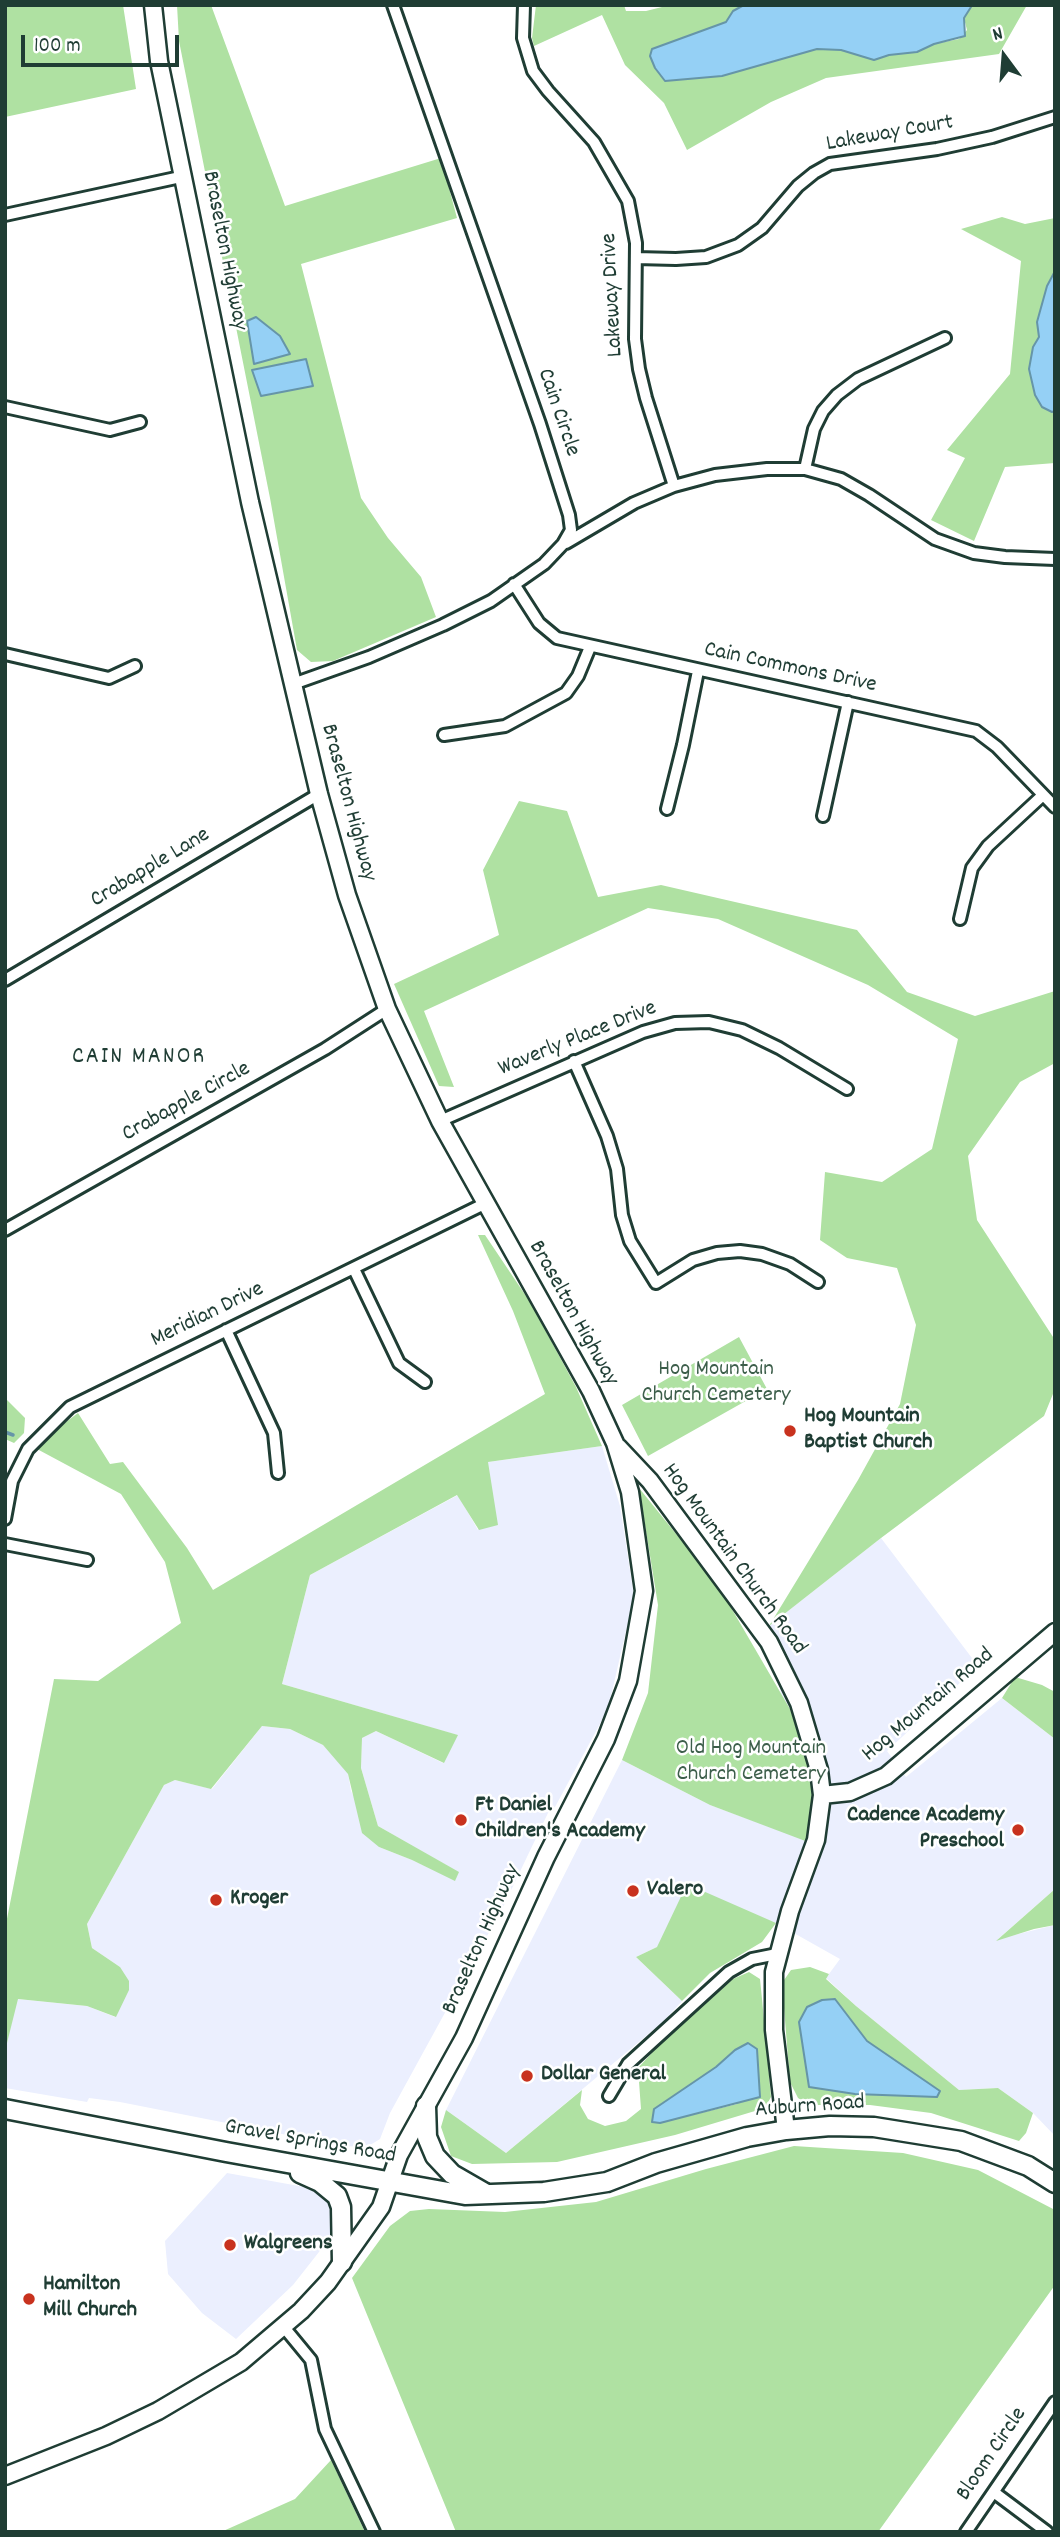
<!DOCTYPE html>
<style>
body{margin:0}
#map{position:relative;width:1060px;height:2537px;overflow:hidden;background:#fff;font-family:Dekko,sans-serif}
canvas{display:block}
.frame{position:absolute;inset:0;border:7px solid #1f3d34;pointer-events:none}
.north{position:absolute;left:969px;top:21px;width:70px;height:70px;-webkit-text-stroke:5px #fff;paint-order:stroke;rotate:344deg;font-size:19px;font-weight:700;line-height:28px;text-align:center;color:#1f3d34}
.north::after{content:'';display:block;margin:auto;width:24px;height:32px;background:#1f3d34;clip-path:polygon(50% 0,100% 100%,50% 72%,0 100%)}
.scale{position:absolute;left:21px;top:35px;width:158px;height:32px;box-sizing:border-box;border:4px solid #1f3d34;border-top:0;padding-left:9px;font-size:21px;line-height:24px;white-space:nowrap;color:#1f3d34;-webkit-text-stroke:5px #fff;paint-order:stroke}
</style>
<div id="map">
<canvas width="1060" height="2537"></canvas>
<div class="frame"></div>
<div class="north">N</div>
<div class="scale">100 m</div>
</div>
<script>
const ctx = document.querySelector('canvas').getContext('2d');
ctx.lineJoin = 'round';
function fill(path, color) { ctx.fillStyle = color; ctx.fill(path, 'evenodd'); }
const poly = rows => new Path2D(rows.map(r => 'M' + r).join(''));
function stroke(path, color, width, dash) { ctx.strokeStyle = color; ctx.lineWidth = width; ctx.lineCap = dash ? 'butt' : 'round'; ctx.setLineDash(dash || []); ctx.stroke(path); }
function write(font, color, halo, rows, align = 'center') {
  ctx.font = font + ' Dekko,sans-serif'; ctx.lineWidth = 5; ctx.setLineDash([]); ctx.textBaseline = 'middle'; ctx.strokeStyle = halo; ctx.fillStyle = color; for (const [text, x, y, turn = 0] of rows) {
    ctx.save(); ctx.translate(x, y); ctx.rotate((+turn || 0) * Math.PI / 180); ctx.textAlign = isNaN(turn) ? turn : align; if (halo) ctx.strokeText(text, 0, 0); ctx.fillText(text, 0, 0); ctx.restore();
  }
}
const built = poly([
 [602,1446,620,1506,634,1596,608,1709,555,1807,548,1813,504,1905,390,2113,380,2139,367,2147,343,2146,120,2102,89,2098,87,2102,5,2088,5,2051,17,1999,87,2006,115,2017,120,1967,92,1948,87,1924,164,1785,175,1780,212,1789,262,1726,290,1729,323,1745,348,1773,351,1791,379,1847,412,1860,455,1880,458,1872,378,1826,361,1768,362,1738,376,1731,443,1763,457,1735,282,1684,310,1575,458,1495,478,1530,488,1462],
 [881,1538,978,1666,887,1751,906,1777,1002,1698,1055,1739,1055,1889,998,1939,1055,1925,1055,2136,1033,2113,998,2088,959,2090,856,2006,826,1978,840,1959,776,1923,657,1947,636,1957,682,2001,664,2021,506,2153,446,2110,622,1760,710,1805,808,1841,812,1778,790,1709,781,1694,769,1626],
 [227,2173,310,2188,331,2202,337,2215,330,2238,293,2285,236,2339,202,2313,168,2274,165,2241]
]);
const green = poly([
 [5,5,123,5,136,89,5,117],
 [177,5,211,5,285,206,441,158,457,218,301,264,361,498,388,538,421,577,436,617,333,661,311,662,297,650,270,498,179,41],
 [536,5,624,5,626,11,646,11,670,5,744,5,733,11,726,22,652,49,650,56,655,68,791,55,817,49,841,50,874,60,889,55,917,52,934,44,959,39,967,30,964,18,970,5,1027,5,999,54,826,78,771,102,687,150,664,103,625,65,602,15,534,46,532,38],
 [1002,217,1025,224,1055,218,1055,271,1047,286,1037,322,1039,337,1033,347,1029,369,1052,412,1055,411,1055,463,1005,467,974,541,931,520,965,458,947,450,1010,374,1021,261,961,229],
 [519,801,567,811,598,897,661,885,857,930,907,992,975,1016,1055,991,1055,1063,1020,1082,968,1156,977,1220,1055,1340,1055,1389,1044,1416,881,1538,769,1626,858,1480,900,1404,916,1325,897,1268,847,1258,820,1240,825,1172,882,1182,932,1149,958,1039,868,985,718,919,648,908,424,1011,454,1087,439,1086,394,984,499,935,483,870],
 [478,1235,485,1235,530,1302,576,1387,602,1446,488,1462,498,1525,479,1530,457,1495,310,1575,282,1684,458,1735,444,1763,376,1731,362,1738,361,1768,378,1826,459,1872,455,1881,412,1860,379,1847,362,1833,348,1774,323,1745,290,1729,262,1726,211,1789,175,1780,164,1785,87,1924,92,1948,120,1967,129,1981,129,1990,116,2017,87,2006,18,1999,5,2051,5,1929,54,1679,98,1681,181,1623,165,1562,121,1494,37,1449,54,1431,78,1413,110,1464,123,1462,187,1548,213,1590,545,1394,513,1311],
 [739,1337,767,1389,648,1456,622,1405],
 [5,1398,25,1418,24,1433,14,1443,5,1439],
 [639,1488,719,1587,790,1709,812,1778,814,1794,808,1842,710,1805,622,1760,648,1693,658,1605],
 [1015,1677,1042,1685,1055,1692,1055,1739,1002,1698],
 [687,1884,776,1923,762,1942,710,1973,682,2001,636,1957,657,1947],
 [1055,1889,1055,1925,1034,1929,996,1941],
 [810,1967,829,1974,826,1979,856,2006,959,2090,998,2088,1033,2113,1026,2133,1019,2141,931,2113,870,2105,809,2105,798,2098,790,2082,782,1983,791,1970],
 [835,1999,867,2041,937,2097,855,2094],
 [749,1972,760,1979,762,1999,771,2097,765,2108,675,2135,557,2162,472,2164,451,2156,441,2127,446,2110,506,2153,582,2090,580,2105,588,2119,605,2126,626,2121,641,2109,638,2068,659,2045,733,1979],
 [735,2050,737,2104,660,2123,654,2109,716,2067],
 [794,2146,903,2153,978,2170,1055,2210,1055,2285,878,2532,456,2532,352,2278,390,2226,410,2211,429,2209,505,2212,596,2202,706,2169],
 [331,2460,365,2532,221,2532,295,2499]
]);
const water = poly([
 [744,5,970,5,971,7,964,18,965,36,934,44,917,52,889,55,874,60,841,50,817,49,722,76,665,81,655,68,650,56,652,49,726,22,733,11,744,5],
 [1055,271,1055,411,1052,412,1042,407,1035,395,1029,369,1033,347,1039,337,1037,322,1047,286,1055,271],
 [256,317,280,336,290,354,254,364,247,321,256,317],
 [306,359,313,386,261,396,252,370,306,359],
 [835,1999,867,2041,940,2091,937,2097,855,2094,809,2087,799,2022,807,2007,822,2000,835,1999],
 [748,2043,757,2049,760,2097,660,2123,652,2122,654,2109,716,2067,735,2050,748,2043]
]);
const stream = poly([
 [5,1432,13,1435]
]);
const street = poly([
 [524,5,523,38,533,71,548,91,594,142,628,201,636,243,635,339,639,369,646,398,674,486],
 [5,215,185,176],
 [636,258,676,259,706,257,738,245,762,228,798,186,814,173,830,164,937,149,992,137,1055,117],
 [5,407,110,430,140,422],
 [805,469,814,429,823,411,837,395,858,379,945,338],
 [566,543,634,503,674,486,715,475,767,469,805,469,841,479,869,495,935,539,974,553,1005,557,1055,559],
 [514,584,539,623,557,638,976,731,997,747,1055,807],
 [5,654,109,678,135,666],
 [293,684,369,657,443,625,491,601,544,564,563,544,571,530,569,515,540,424,393,5],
 [444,735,505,726,566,693,578,676,590,647],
 [667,809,683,745,698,671],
 [823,816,848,702],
 [960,919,972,868,988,846,1043,795],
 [5,980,319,794],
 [574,1061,607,1136,617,1169,622,1215,630,1241,656,1283,693,1260,717,1253,740,1251,762,1254,790,1264,818,1282],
 [440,1121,643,1032,675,1023,709,1022,742,1030,779,1048,847,1089],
 [5,1230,325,1049,387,1009],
 [354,1269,399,1363,425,1382],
 [226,1330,274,1433,278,1473],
 [5,1519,12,1481,28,1449,70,1407,484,1204],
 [5,1544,87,1560],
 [609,2096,628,2064,729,1972,752,1959,777,1954],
 [283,2326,311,2360,325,2429,374,2532],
 [995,2493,1047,2532],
 [966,2532,1055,2402]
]);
const secondary = poly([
 [618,1447,650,1481,769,1642,799,1703,819,1770,822,1795,816,1840,790,1911,774,1972,774,2030,786,2130],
 [822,1795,850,1792,886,1776,1055,1632],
 [5,2476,106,2436,158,2411,241,2362,301,2311,328,2282,381,2207,399,2155,464,2038,546,1857,606,1739,628,1681,644,1591,630,1492,615,1443,591,1391,440,1121,387,1009,347,895,319,794,250,502,159,61,153,5]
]);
const primary = poly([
 [426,2106,427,2137,435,2156,452,2174,485,2193],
 [5,2109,226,2152,465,2195,544,2192,607,2182,656,2163,747,2137,786,2130,830,2126,874,2127,961,2141,1028,2166,1055,2183],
 [300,2173,320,2182,337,2196,341,2207,342,2262]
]);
const markers = [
 [790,1431,7,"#c8321e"],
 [461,1820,7,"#c8321e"],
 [1018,1830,7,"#c8321e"],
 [633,1891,7,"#c8321e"],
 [216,1900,7,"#c8321e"],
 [527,2076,7,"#c8321e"],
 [230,2245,7,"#c8321e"],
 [29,2299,7,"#c8321e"]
];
const streetNames = [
 ["Lakeway Court",890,135,-10],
 ["Braselton Highway",223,251,79],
 ["Lakeway Drive",614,295,-93],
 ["Cain Circle",557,413,71],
 ["Cain Commons Drive",790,669,12],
 ["Braselton Highway",347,803,75],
 ["Crabapple Lane",151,869,-31],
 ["Waverly Place Drive",578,1040,-22],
 ["Crabapple Circle",187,1103,-29],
 ["Braselton Highway",572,1314,61],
 ["Meridian Drive",208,1316,-26],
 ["Hog Mountain Church Road",733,1560,54],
 ["Hog Mountain Road",929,1706,-40],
 ["Braselton Highway",483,1940,-66],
 ["Auburn Road",810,2108,-4],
 ["Gravel Springs Road",310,2143,10],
 ["Bloom Circle",993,2455,-56]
];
const parkNames = [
 ["Hog Mountain",716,1371],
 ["Church Cemetery",716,1397],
 ["Old Hog Mountain",751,1750],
 ["Church Cemetery",751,1776]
];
const poiNames = [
 ["Hog Mountain",804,1418],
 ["Baptist Church",804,1444],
 ["Ft Daniel",475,1807],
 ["Children's Academy",475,1833],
 ["Cadence Academy",1004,1817,"right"],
 ["Preschool",1004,1843,"right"],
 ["Valero",647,1891],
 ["Kroger",230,1900],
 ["Dollar General",541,2076],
 ["Walgreens",244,2245],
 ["Hamilton",43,2286],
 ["Mill Church",43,2312]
];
const neighbourhoodNames = [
 ["CAIN MANOR",139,1059]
];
fill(built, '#ebeffe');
fill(green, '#afe1a2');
fill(water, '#95d0f5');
stroke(water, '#6695a8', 2);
stroke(stream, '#6695a8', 3.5);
stroke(street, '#1f3d34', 16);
stroke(secondary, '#1f3d34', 21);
stroke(primary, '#1f3d34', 23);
stroke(street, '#fff', 10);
stroke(secondary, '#fff', 16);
stroke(primary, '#fff', 18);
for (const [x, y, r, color] of markers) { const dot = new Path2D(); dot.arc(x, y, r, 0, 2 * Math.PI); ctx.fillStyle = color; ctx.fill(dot); stroke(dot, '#fff', 2.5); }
write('23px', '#1f3d34', '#fff', streetNames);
write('23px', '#3c5e4a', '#fff', parkNames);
write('bold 23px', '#1f3d34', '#fff', poiNames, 'left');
ctx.letterSpacing = '2px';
write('24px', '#1f3d34', '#fff', neighbourhoodNames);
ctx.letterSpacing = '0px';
</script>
